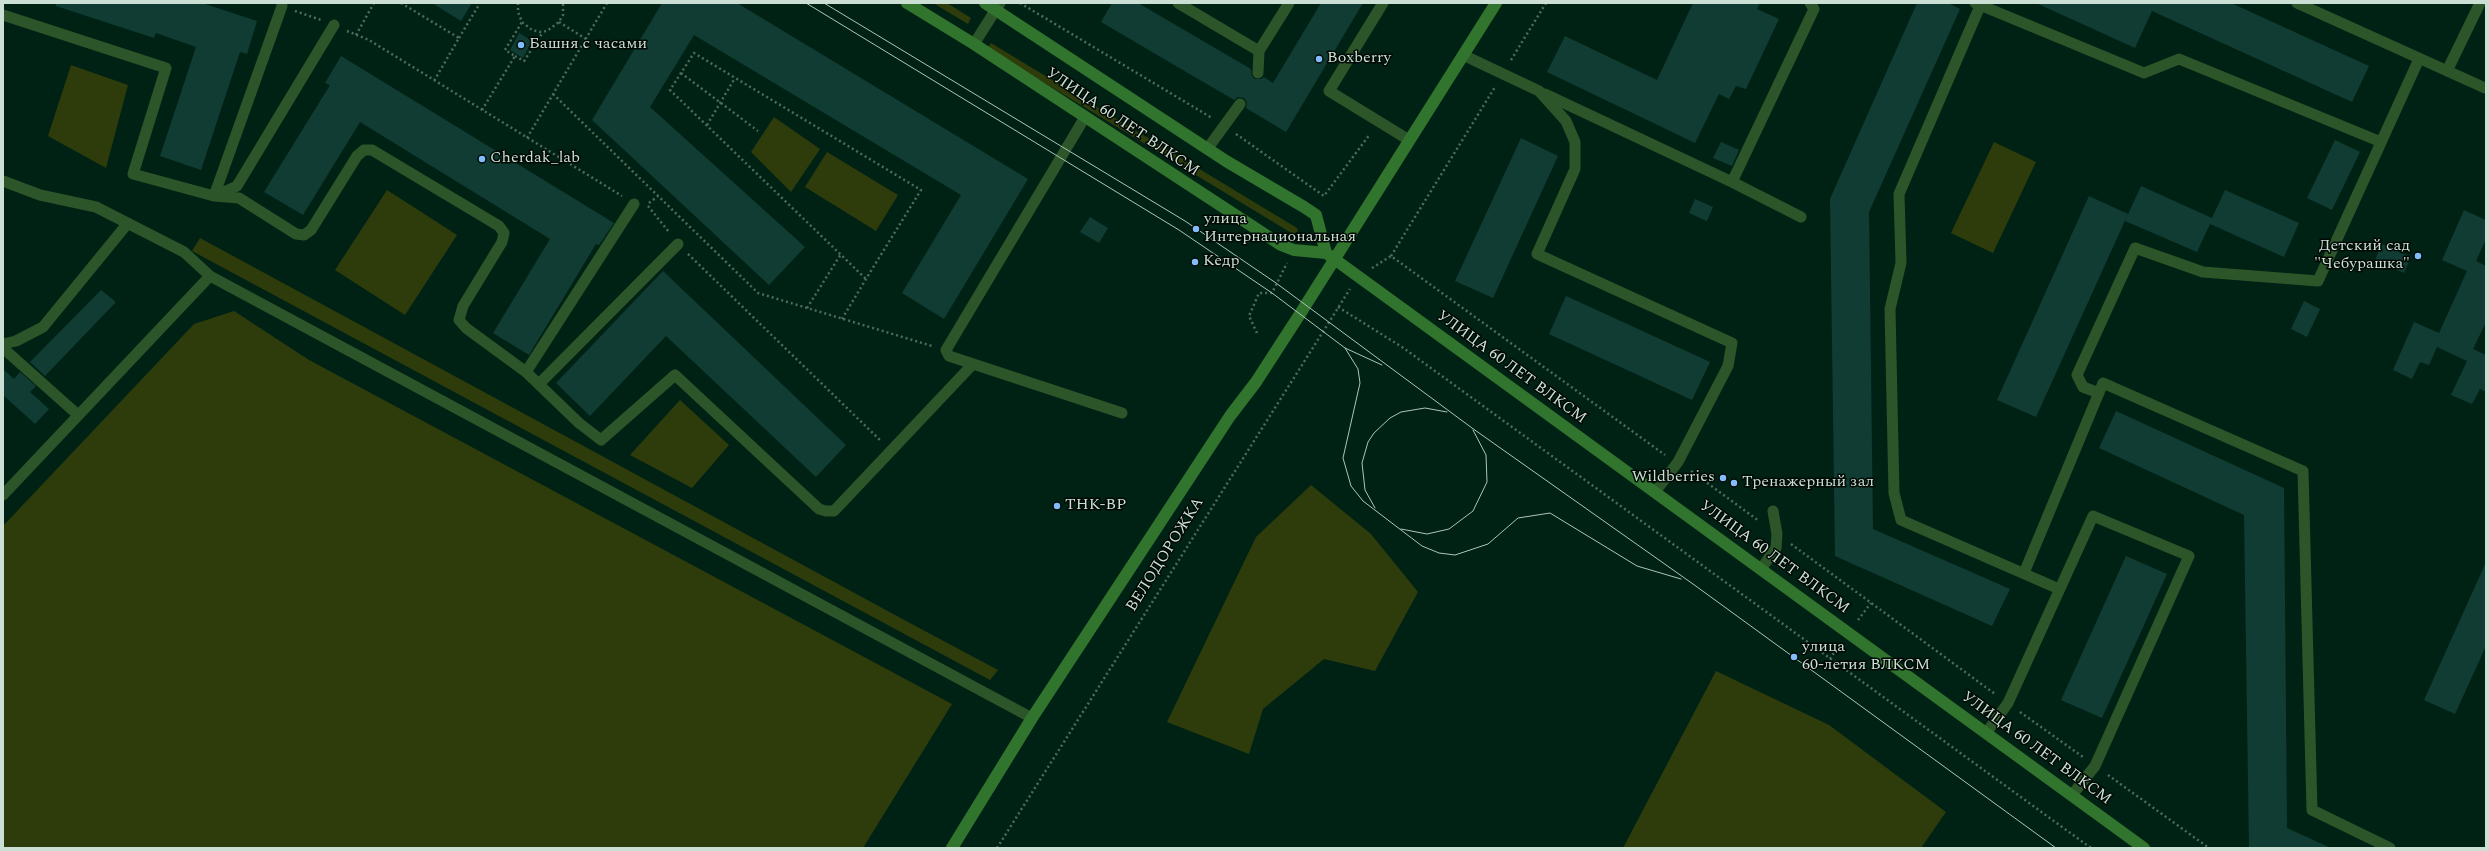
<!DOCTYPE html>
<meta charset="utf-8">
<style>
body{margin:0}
#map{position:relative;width:2489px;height:851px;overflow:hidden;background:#002214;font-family:Spectral,serif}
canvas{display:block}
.frame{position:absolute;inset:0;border:4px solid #ccdfd4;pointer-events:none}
</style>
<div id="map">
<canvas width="2489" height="851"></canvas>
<div class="frame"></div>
</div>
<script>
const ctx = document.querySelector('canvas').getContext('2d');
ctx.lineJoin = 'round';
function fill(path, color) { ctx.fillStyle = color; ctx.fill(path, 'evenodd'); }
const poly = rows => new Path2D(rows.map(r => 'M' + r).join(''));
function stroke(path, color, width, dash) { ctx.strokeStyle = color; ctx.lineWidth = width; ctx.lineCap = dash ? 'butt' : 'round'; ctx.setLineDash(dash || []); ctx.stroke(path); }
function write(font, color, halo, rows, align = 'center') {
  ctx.font = font + ' Spectral,serif'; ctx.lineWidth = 3; ctx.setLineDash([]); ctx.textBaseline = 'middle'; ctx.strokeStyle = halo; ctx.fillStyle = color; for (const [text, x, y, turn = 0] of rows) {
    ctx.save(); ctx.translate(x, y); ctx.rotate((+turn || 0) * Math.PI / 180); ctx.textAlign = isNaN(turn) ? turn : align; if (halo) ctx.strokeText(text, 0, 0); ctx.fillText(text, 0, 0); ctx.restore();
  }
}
const green = poly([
 [933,3,947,3,971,18,968,24],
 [991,43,1297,228,1298,231,1293,234,987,48],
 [71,65,128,85,106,168,48,136],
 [774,117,820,149,791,192,751,152],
 [1994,142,2036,162,1993,253,1951,233],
 [827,152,898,195,876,231,805,187],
 [387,190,457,235,405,315,335,270],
 [200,238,908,622,998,670,990,680,192,251],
 [234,311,309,360,952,704,863,848,3,848,3,526,194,324],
 [680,400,729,445,692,488,630,455],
 [1311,485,1371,534,1418,592,1375,671,1324,659,1263,709,1249,754,1167,722,1256,537],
 [1716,671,1829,725,1946,812,1921,848,1623,848]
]);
const building = poly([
 [56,3,202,3,257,21,247,54,240,52,201,170,160,156,196,47,156,33,154,38,56,6],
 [432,3,472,3,461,21],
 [662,3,737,3,1028,179,944,319,902,293,961,195,694,35,650,107,805,247,769,285,592,120],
 [1112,3,1138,3,1251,69,1252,76,1255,79,1261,79,1264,77,1273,83,1321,3,1363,3,1286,132,1246,108,1247,102,1244,98,1238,97,1234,100,1101,22],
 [1693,3,1760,3,1757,9,1779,19,1746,89,1736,86,1729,99,1719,94,1695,143,1547,72,1565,36,1657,80],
 [1917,3,1948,3,1960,9,1869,212,1873,529,2010,589,1992,626,1835,556,1830,199],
 [2036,3,2231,3,2369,66,2352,102,2152,11,2135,48],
 [519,33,532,41,523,58,510,50],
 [341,56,614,223,599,245,596,244,529,355,493,333,550,239,360,122,303,215,264,192,330,85,325,83],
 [1521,138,1558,156,1493,298,1455,281],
 [2335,140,2360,152,2332,210,2307,198],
 [1721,142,1739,150,1732,166,1713,158],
 [2141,186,2212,218,2225,190,2299,223,2284,257,2210,224,2197,252,2125,221],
 [2089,196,2128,214,2036,417,1997,400],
 [1695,199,1713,207,1707,221,1689,213],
 [2464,210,2486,220,2486,239,2476,261,2486,266,2486,322,2473,349,2486,355,2486,392,2480,389,2472,404,2451,395,2467,361,2437,347,2429,365,2420,362,2412,379,2393,370,2414,322,2439,333,2467,271,2442,260],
 [1090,217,1108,228,1099,243,1080,232],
 [2382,244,2411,257,2404,273,2375,260],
 [663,271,846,445,816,477,666,336,590,416,556,383],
 [101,290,116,302,45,376,30,362],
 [1566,296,1710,362,1692,400,1549,334],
 [2304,301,2320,309,2307,337,2291,329],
 [3,369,14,379,20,372,36,386,30,392,49,409,35,424,3,395],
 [2116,411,2284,488,2287,828,2331,848,2249,848,2244,515,2099,448],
 [2126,556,2167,574,2102,718,2061,700],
 [2486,562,2486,646,2455,714,2424,700]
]);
const path = poly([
 [401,3,459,38,434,81],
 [518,3,518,12,522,22,532,30,540,32,547,31,559,22,563,15,563,3],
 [1020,3,1212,118],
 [295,11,321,20],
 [559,22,586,39],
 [347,31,369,40,622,196],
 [356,35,374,3],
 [459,38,480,3],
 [515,56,524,61,543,32],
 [1511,60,1546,3],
 [681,73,758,131],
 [553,94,758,293,932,346],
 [482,110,515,56,505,50,522,22],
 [707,125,735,78],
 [1236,134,1324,196,1370,134],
 [527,138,607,3],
 [649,203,658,196],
 [648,206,669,232],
 [688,254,881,441],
 [1391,256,1495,87],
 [1372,268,1391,256,1665,455],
 [1338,307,1402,347,2091,848],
 [807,308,841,254],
 [842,319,866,279,921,190,694,53,670,90,866,279],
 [1257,333,1249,316,1259,293,1272,293,1287,263],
 [1691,471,1759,521],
 [1791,544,1995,694],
 [1858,620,1871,603],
 [1830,659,1839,645],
 [2020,712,2083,757],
 [2108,775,2209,848],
 [997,848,1350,289]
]);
const lane = poly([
 [1178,3,1259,51,1289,3],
 [1383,3,1329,91,1409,140],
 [1975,3,2144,73,2179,59,2381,142],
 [2297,3,2485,88],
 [1980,6,1899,194,1901,263,1890,309,1894,493,1901,520,2059,589],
 [3,15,166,68,133,174,214,196,239,198,296,234,304,235,311,230,357,156,364,150,372,150,499,226,504,233,502,242,463,306,459,320,466,328,526,372,634,204],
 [974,44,1000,3],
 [1463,55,1539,91,1566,121,1575,142,1575,169,1537,254,1732,343,1728,366,1678,462,1655,492],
 [2447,71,2480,3],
 [1258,73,1259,51],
 [1545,94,1732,182,1801,217],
 [1085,117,946,350,949,356,1122,413],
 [1208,148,1240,104],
 [3,181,40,195,96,207,184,252,210,276],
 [1732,182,1814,9,1810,3],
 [214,196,282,6],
 [215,196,237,186,334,25],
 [3,344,16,341,43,327,128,223],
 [3,348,78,415],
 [526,372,579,423,601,440,675,375,819,509,826,511,834,511,973,364],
 [539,384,678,244],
 [2099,393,2083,387,2077,375,2135,248,2203,272,2318,281,2419,59],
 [3,495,210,276,1032,718],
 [1761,569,1776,548,1777,534,1773,511],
 [2024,573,2103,383,2303,471,2312,810,2390,848],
 [1987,732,2008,703,2093,516,2189,556,2095,766,2072,795]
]);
const secondary = poly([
 [907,3,974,44,1281,245,1294,250,1326,253,2144,848],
 [985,3,1226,161,1304,207,1316,215,1326,253],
 [952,848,1032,718,1230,416,1256,382,1300,314,1496,3]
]);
const tram = poly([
 [806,3,1179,230,1272,293,1345,348,1382,365],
 [824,3,1185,221,1276,283,1472,428,1693,584,2056,848],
 [1345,348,1358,369,1360,383,1343,458,1351,486,1363,501,1422,546,1439,553,1455,555,1488,544,1518,518,1550,513,1637,566,1681,579],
 [1375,508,1365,490,1362,463,1368,442,1374,433,1390,418,1401,412,1425,408,1447,412],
 [1401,529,1427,534,1449,529,1473,511,1487,482,1486,455,1473,430]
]);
const markers = [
 [521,45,4,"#82bcfa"],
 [1319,59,4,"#82bcfa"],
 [482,159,4,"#82bcfa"],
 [1196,229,4,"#82bcfa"],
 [2418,256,4,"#82bcfa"],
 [1195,262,4,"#82bcfa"],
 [1723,478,4,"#82bcfa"],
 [1734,483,4,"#82bcfa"],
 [1057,506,4,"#82bcfa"],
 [1794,657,4,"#82bcfa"]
];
const poiNames = [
 ["Башня с часами",529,45],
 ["Boxberry",1327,59],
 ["Cherdak_lab",490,159],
 ["улица",1204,220],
 ["Интернациональная",1204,238],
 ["Детский сад",2410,247,"right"],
 ["\"Чебурашка\"",2410,265,"right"],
 ["Кедр",1203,262],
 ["Wildberries",1715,478,"right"],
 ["Тренажерный зал",1742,483],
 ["ТНК-ВР",1065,506],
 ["улица",1802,648],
 ["60-летия ВЛКСМ",1802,666]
];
const streetNames = [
 ["УЛИЦА 60 ЛЕТ ВЛКСМ",1122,123,34],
 ["УЛИЦА 60 ЛЕТ ВЛКСМ",1511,368,36],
 ["ВЕЛОДОРОЖКА",1166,555,-58],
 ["УЛИЦА 60 ЛЕТ ВЛКСМ",1774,558,36],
 ["УЛИЦА 60 ЛЕТ ВЛКСМ",2036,749,36]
];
fill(green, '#2e3c0c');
fill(building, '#103c34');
stroke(path, '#4f6b5e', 2.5, [2, 3]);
stroke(lane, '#2c5529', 11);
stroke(secondary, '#30742d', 12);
stroke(tram, '#aec4b8', 1);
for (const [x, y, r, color] of markers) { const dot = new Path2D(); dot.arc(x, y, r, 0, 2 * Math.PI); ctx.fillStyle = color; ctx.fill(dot); stroke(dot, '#010904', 1.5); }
write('16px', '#ccdfd4', '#010904', poiNames, 'left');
write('16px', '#ccdfd4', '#010904', streetNames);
</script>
